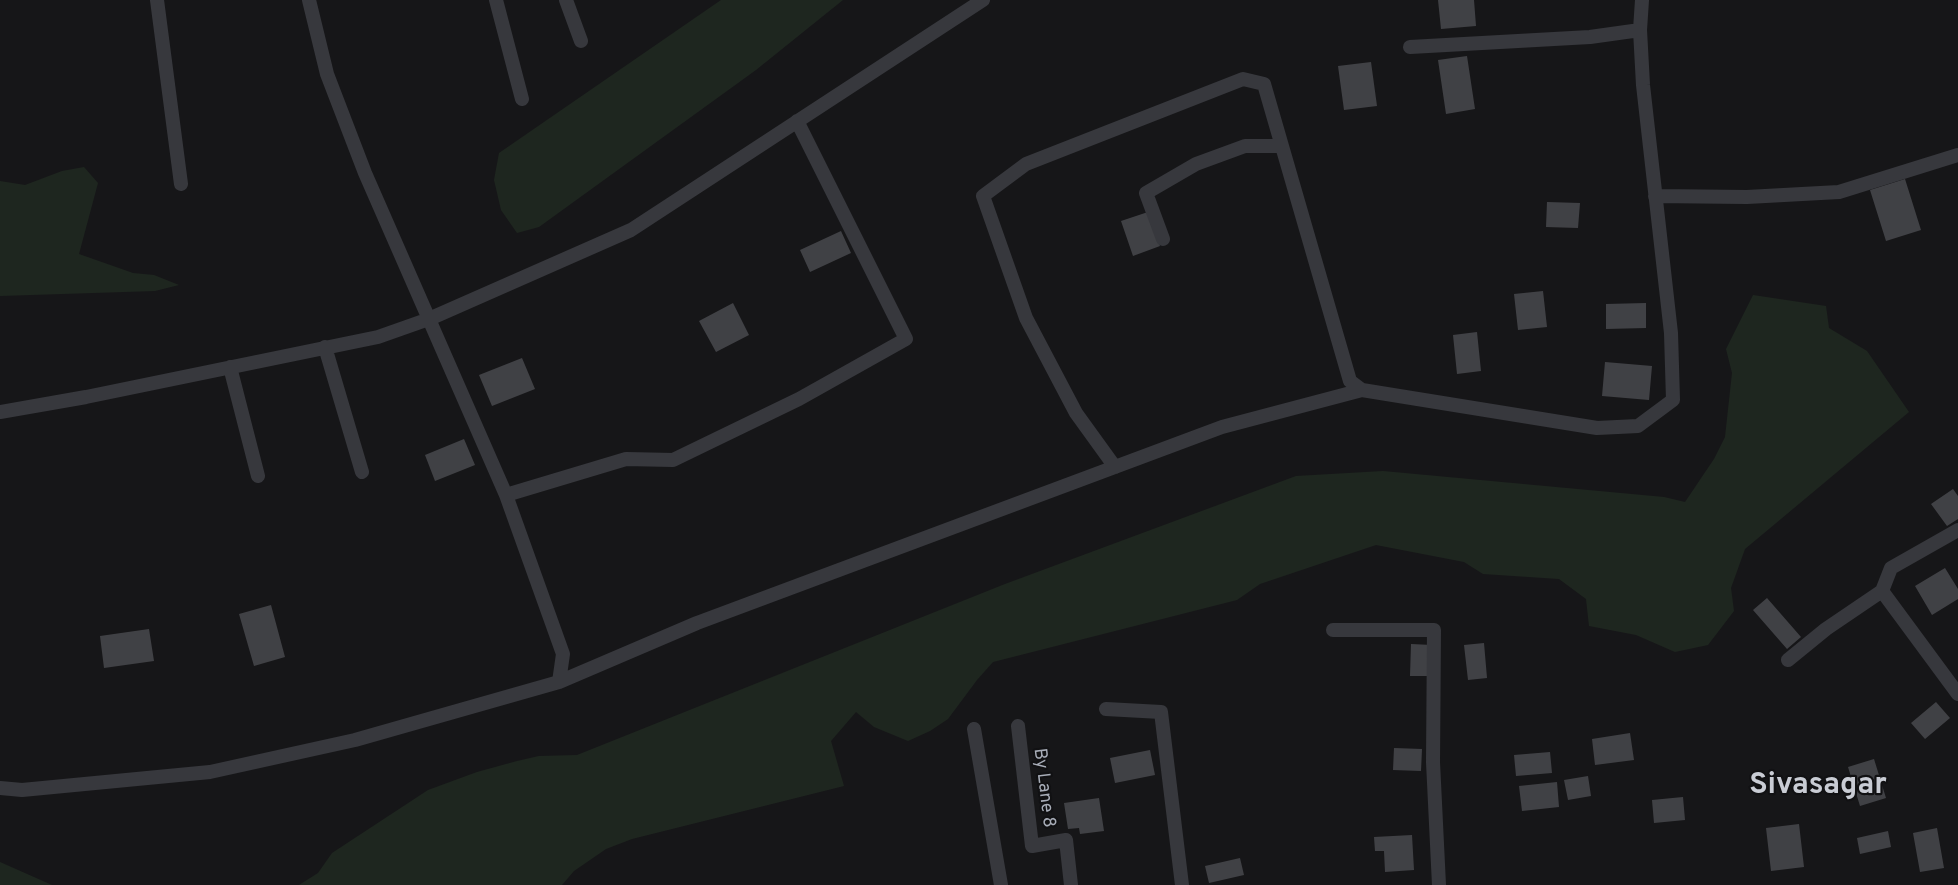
<!DOCTYPE html>
<style>
body{margin:0}
canvas{display:block;background:#161618}
</style>
<canvas width="1958" height="885"></canvas>
<script>
const ctx = document.querySelector('canvas').getContext('2d');
ctx.lineJoin = 'round';
function fill(path, color) { ctx.fillStyle = color; ctx.fill(path, 'evenodd'); }
const poly = rows => new Path2D(rows.map(r => 'M' + r).join(''));
function stroke(path, color, width, dash) { ctx.strokeStyle = color; ctx.lineWidth = width; ctx.lineCap = dash ? 'butt' : 'round'; ctx.setLineDash(dash || []); ctx.stroke(path); }
function write(font, color, halo, rows, align = 'center') {
  ctx.font = font + ' Overpass,sans-serif'; ctx.lineWidth = 4.5; ctx.setLineDash([]); ctx.textBaseline = 'middle'; ctx.strokeStyle = halo; ctx.fillStyle = color; for (const [text, x, y, turn = 0] of rows) {
    ctx.save(); ctx.translate(x, y); ctx.rotate((+turn || 0) * Math.PI / 180); ctx.textAlign = isNaN(turn) ? turn : align; if (halo) ctx.strokeText(text, 0, 0); ctx.fillText(text, 0, 0); ctx.restore();
  }
}
const green = poly([
 [721,0,843,0,756,70,539,227,517,233,501,210,494,180,499,153],
 [84,167,98,183,79,254,133,273,154,275,179,285,155,291,0,296,0,181,25,185,62,171],
 [1753,295,1826,306,1829,328,1867,351,1909,412,1745,549,1731,588,1734,611,1708,645,1675,652,1636,635,1589,626,1586,599,1559,579,1483,574,1464,562,1376,545,1260,584,1237,600,993,662,977,680,948,719,930,731,908,741,874,727,856,712,831,741,844,786,632,839,606,849,574,871,562,885,299,885,318,873,332,853,428,790,477,772,517,761,539,756,577,755,1005,584,1296,476,1383,471,1664,497,1685,502,1714,459,1725,437,1732,373,1726,349],
 [0,862,52,885,0,885]
]);
const building = poly([
 [1438,0,1474,0,1476,26,1441,29],
 [1467,56,1475,109,1446,114,1438,60],
 [1371,62,1377,106,1344,110,1338,66],
 [1905,179,1921,230,1886,241,1870,190],
 [1547,202,1580,203,1578,228,1546,227],
 [1148,212,1160,246,1133,256,1121,221],
 [841,231,851,253,810,272,800,250],
 [1543,291,1547,327,1518,330,1514,294],
 [733,303,749,335,716,352,699,321],
 [1646,303,1646,328,1606,329,1606,304],
 [1477,332,1481,371,1457,374,1453,335],
 [522,358,535,389,492,406,479,375],
 [1605,362,1652,366,1649,400,1602,396],
 [464,439,475,465,435,481,425,455],
 [1953,489,1958,496,1958,519,1947,526,1931,504],
 [1945,568,1958,589,1958,599,1932,615,1915,586],
 [1767,598,1801,637,1787,649,1753,610],
 [271,605,285,657,254,666,239,614],
 [149,629,154,661,104,668,100,636],
 [1484,643,1487,678,1468,680,1464,645],
 [1411,644,1432,645,1431,676,1410,676],
 [1936,702,1950,718,1925,739,1911,723],
 [1630,733,1634,760,1595,765,1592,739],
 [1394,748,1422,749,1421,771,1393,770],
 [1150,750,1155,775,1115,783,1110,758],
 [1550,752,1552,773,1516,776,1514,755],
 [1874,759,1886,798,1860,806,1848,767],
 [1588,776,1591,796,1568,800,1564,780],
 [1557,782,1559,807,1522,811,1519,786],
 [1683,797,1685,820,1654,823,1652,800],
 [1099,798,1104,831,1080,834,1079,828,1068,829,1064,803],
 [1799,824,1804,867,1771,871,1766,828],
 [1937,828,1944,868,1920,872,1913,833],
 [1888,831,1891,847,1860,854,1857,838],
 [1412,835,1414,870,1385,872,1384,851,1375,851,1374,837],
 [1240,858,1244,875,1209,883,1205,866]
]);
const street = poly([
 [157,0,181,184],
 [309,0,327,74,365,173,506,495,563,654,559,682],
 [496,0,522,99],
 [566,0,581,41],
 [1410,47,1590,37,1640,30],
 [1655,196,1747,197,1839,192,1958,155],
 [1163,239,1146,193,1196,164,1245,146,1282,146],
 [325,347,362,472],
 [230,367,258,476],
 [0,412,86,397,378,337,429,319,631,230,983,0],
 [1115,467,1076,413,1026,318,983,196,1026,164,1243,79,1264,84,1350,381,1362,390],
 [506,495,626,459,673,460,799,399,906,339,797,121],
 [1958,530,1891,568,1882,591,1958,694],
 [1333,630,1434,630,1433,762,1439,885],
 [1788,660,1826,629,1882,591],
 [1106,709,1161,712,1182,885],
 [1018,726,1032,846,1066,840,1071,885],
 [974,729,1001,885],
 [0,788,22,790,210,772,355,740,559,682,697,623,1222,427,1362,390,1597,428,1638,426,1673,400,1671,333,1643,85,1640,30,1642,0]
]);
const streetNames = [
 ["By Lane 8",1043,788,83]
];
const townNames = [
 ["Sivasagar",1818,787]
];
fill(green, '#1e261f');
fill(building, '#404145');
stroke(street, '#37383d', 14);
write('18px', '#a8adb8', '#111113', streetNames);
write('bold 30px', '#c9ccd4', '#111113', townNames);
</script>
